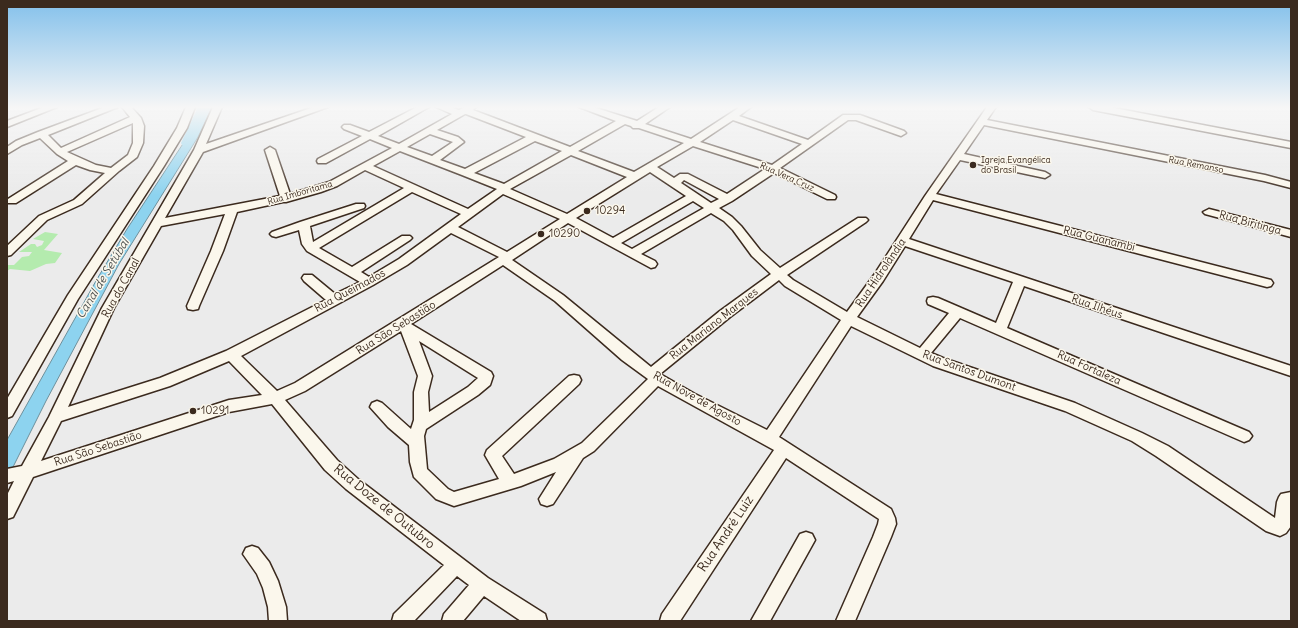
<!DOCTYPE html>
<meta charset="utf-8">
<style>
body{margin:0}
#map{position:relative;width:1298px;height:628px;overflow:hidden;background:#ebebeb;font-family:Delius,sans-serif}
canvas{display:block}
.frame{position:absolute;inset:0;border:8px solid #3b2a1e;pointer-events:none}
</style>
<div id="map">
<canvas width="1298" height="628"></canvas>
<div class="frame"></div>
</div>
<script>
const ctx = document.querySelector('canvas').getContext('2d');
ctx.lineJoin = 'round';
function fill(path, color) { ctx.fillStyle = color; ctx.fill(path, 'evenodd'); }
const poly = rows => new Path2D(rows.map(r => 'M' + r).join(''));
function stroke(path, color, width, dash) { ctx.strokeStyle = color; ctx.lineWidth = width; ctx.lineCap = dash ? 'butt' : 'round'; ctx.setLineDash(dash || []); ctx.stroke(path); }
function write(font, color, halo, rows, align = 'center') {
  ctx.font = font + ' Delius,sans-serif'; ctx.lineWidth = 3; ctx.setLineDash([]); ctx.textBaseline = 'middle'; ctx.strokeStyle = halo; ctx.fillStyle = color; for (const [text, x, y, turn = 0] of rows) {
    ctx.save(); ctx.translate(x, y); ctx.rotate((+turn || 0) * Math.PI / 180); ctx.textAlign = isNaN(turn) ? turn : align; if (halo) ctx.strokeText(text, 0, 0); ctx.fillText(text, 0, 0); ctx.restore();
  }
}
const green = poly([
 [45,232,58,234,44,250,62,253,55,263,46,264,30,271,10,269,7,271,7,265,14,265,22,257,29,256,32,252,19,252,31,244,35,244,37,247,42,245,44,241,33,239]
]);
const water = poly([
 [202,107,212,107,198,137,119,264,46,401,7,479,7,440,97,279,127,229,190,133,202,107]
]);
const canal = poly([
 [198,107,206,107,189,143,188,145,182,145,181,143,198,107]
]);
const minor = poly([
 [44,107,57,107,7,127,7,121,44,107],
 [105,107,118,107,48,135,61,148,130,117,122,107,131,107,141,118,144,126,143,143,137,157,119,171,82,204,47,220,11,255,7,256,7,246,39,216,74,200,105,173,90,170,76,165,16,203,8,203,8,199,68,161,57,154,40,138,22,145,7,154,7,147,16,141,38,132,105,107],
 [133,123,133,143,128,155,111,168,96,165,67,152,133,123],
 [186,107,195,107,187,128,164,166,78,299,12,416,7,418,7,399,68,295,154,166,177,128,186,107],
 [213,107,222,107,206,144,314,107,328,107,203,152,165,218,280,196,265,150,270,147,275,150,290,194,329,182,392,148,370,139,326,163,318,163,317,161,318,159,362,136,344,129,342,127,344,125,350,125,369,132,417,107,429,107,378,136,399,144,452,114,436,107,450,107,459,110,465,107,476,107,473,110,570,147,616,121,579,107,593,107,637,121,659,107,670,107,645,124,691,139,740,107,751,107,739,116,808,140,843,115,860,115,904,131,906,133,901,136,856,120,848,120,780,168,835,195,836,197,835,199,827,199,774,173,732,201,719,208,732,217,741,226,760,250,780,268,858,218,866,218,868,220,866,222,787,275,793,280,847,312,874,275,925,196,987,107,996,107,987,120,1265,175,1291,182,1291,188,1264,181,984,125,964,154,1045,172,1050,175,1045,178,960,160,936,194,1267,279,1271,280,1273,283,1271,286,1267,287,933,200,909,239,1291,366,1291,376,1024,286,1007,328,1249,432,1252,436,1249,440,1244,442,960,318,931,353,943,358,1075,403,1142,433,1168,446,1275,518,1277,502,1279,497,1281,494,1291,492,1291,526,1286,533,1280,536,1266,531,1156,456,1132,441,1065,411,933,366,851,326,779,437,891,509,895,518,896,524,891,537,855,621,836,621,873,537,878,524,879,519,786,458,680,621,660,621,662,614,774,450,658,386,594,451,583,458,553,504,547,506,541,504,539,499,556,472,521,486,454,506,436,499,414,477,410,462,409,445,388,427,370,407,372,403,377,401,382,403,411,429,414,420,414,392,418,376,401,331,305,391,285,400,337,460,358,479,488,578,545,614,547,621,521,621,484,596,463,621,442,621,444,614,469,585,457,576,414,621,392,621,394,614,444,565,346,489,325,470,272,404,229,412,33,477,13,517,7,519,7,495,14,481,7,483,7,469,22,466,49,417,102,308,194,150,213,107],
 [465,114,466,114,526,137,465,169,440,160,464,142,458,137,437,130,465,114],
 [733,120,802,144,772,165,700,142,733,120],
 [625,124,631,126,633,128,639,128,684,143,634,172,578,151,625,124],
 [430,134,453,142,432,156,407,147,430,134],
 [535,141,562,151,504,184,474,173,535,141],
 [693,146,765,169,727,194,688,174,680,174,674,178,657,167,693,146],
 [400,151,462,175,497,189,468,209,373,166,400,151],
 [571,155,627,177,567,214,510,189,571,155],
 [365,170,404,188,313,242,310,226,364,208,365,206,364,204,356,204,300,222,272,232,270,234,272,236,276,237,299,230,302,244,307,251,360,282,335,294,312,275,304,275,302,278,304,281,326,300,226,351,160,378,68,407,114,308,161,226,225,214,211,251,187,306,188,309,193,310,198,309,199,306,223,251,237,212,283,202,286,202,321,192,337,186,365,170],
 [650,172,686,196,613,238,576,218,650,172],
 [684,180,719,199,711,203,681,183,684,180],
 [412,192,461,214,399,259,369,277,361,272,410,240,412,238,410,236,402,236,352,267,319,248,412,192],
 [503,194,560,219,507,252,458,227,503,194],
 [693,201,704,208,632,249,621,243,693,201],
 [711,213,724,221,733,230,752,256,771,274,720,311,651,367,563,295,512,260,568,223,651,268,655,267,657,264,655,261,641,254,711,213],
 [451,233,499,257,295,383,277,391,241,356,373,285,407,265,451,233],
 [905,246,1013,282,996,323,938,298,933,297,928,298,927,301,928,304,949,313,920,348,857,317,883,281,905,246],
 [503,265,555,301,622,360,648,379,582,443,554,459,514,474,502,456,579,384,581,380,579,376,574,375,569,376,487,450,485,455,499,479,454,492,448,489,427,469,424,436,426,429,478,395,490,385,493,376,491,372,411,324,503,265],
 [779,280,785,286,841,320,767,430,695,394,660,374,730,317,779,280],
 [419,341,478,378,468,387,429,412,428,392,432,376,419,341],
 [229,361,262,395,229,400,41,461,61,421,170,386,229,361],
 [1089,107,1109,107,1291,142,1291,148,1093,110,1089,107],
 [1209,209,1291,230,1291,237,1205,214,1203,212,1209,209],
 [806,532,812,534,815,540,770,621,751,621,800,534,806,532],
 [252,546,258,548,269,562,278,581,286,607,287,621,269,621,268,607,263,588,257,574,243,554,246,548,252,546]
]);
const markers = [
 [973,165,4,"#3b2a1e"],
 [587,211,4,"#3b2a1e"],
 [541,234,4,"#3b2a1e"],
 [193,411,4,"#3b2a1e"]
];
const farPoinames = [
 ["Igreja Evangélica",981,160],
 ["do Brasil",981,170]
];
const farStreetnames = [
 ["Rua Remanso",1196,165,11],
 ["Rua Vera Cruz",787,177,24],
 ["Rua Imboritama",300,193,-16]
];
const poiNames = [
 ["10294",595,211],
 ["10290",549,234],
 ["10291",201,411]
];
const streetNames = [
 ["Rua Biritinga",1250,223,15],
 ["Rua Guanambi",1099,239,14],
 ["Rua Hidrolândia",881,273,-56],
 ["Rua do Canal",121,288,-61],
 ["Rua Queimados",350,291,-28],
 ["Rua Ilhéus",1097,307,19],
 ["Rua Mariano Marques",714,324,-38],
 ["Rua São Sebastião",396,328,-32],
 ["Rua Fortaleza",1089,368,24],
 ["Rua Santos Dumont",969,371,20],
 ["Rua Nove de Agosto",697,399,29],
 ["Rua São Sebastião",98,449,-18]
];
const waterNames = [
 ["Canal de Setúbal",103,279,-59]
];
const nearStreetnames = [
 ["Rua Doze de Outubro",384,507,39],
 ["Rua André Luiz",726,534,-56]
];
fill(green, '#b4ebae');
fill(water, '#8dd3ef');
stroke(water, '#6c8f9b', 1);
fill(canal, '#8dd3ef');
stroke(minor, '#3b2a1e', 3);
fill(minor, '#fbf7ec');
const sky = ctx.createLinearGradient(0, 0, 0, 195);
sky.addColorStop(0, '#83c0eb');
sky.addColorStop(0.55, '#f6f6f6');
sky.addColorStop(1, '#f6f6f600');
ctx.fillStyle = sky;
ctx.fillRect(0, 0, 1298, 195);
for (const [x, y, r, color] of markers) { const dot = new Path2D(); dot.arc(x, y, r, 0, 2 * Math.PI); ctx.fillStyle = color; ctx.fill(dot); stroke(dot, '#fbf7ec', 1.5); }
write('9px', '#3b2a1e', '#fbf7ec', farPoinames, 'left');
write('9px', '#3b2a1e', '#fbf7ec', farStreetnames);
write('11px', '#3b2a1e', '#fbf7ec', poiNames, 'left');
write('11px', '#3b2a1e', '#fbf7ec', streetNames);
write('italic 12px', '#505452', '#fbf7ec', waterNames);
write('13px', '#3b2a1e', '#fbf7ec', nearStreetnames);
</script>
